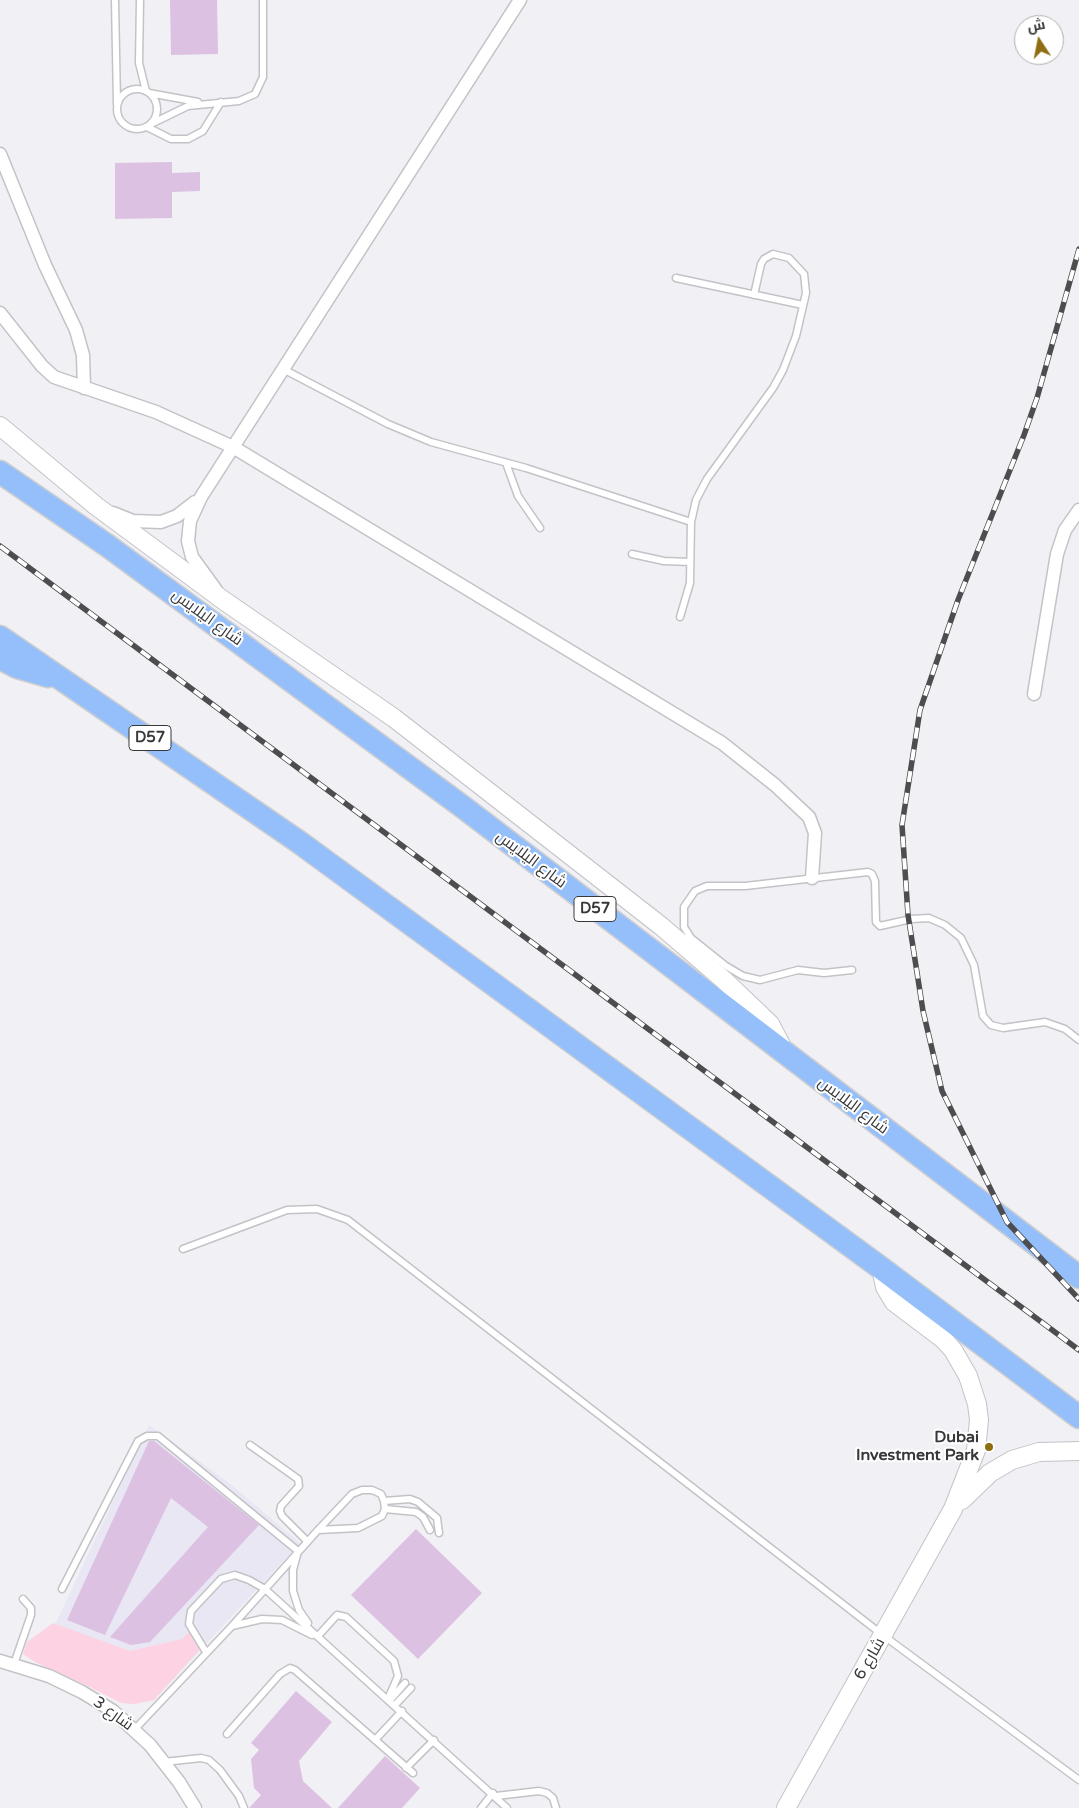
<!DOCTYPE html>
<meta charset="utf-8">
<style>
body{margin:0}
#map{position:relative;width:1079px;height:1808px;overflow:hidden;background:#f1f1f5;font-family:"Varela Round",Cairo,sans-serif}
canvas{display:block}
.north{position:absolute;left:1014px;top:15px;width:50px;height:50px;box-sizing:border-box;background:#fff;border:1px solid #afafb0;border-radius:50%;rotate:349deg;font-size:14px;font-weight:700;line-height:20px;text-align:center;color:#38383a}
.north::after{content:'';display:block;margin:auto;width:18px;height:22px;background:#8f6e12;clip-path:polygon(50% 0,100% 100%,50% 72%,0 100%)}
</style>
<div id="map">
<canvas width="1079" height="1808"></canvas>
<div class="north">ش</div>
</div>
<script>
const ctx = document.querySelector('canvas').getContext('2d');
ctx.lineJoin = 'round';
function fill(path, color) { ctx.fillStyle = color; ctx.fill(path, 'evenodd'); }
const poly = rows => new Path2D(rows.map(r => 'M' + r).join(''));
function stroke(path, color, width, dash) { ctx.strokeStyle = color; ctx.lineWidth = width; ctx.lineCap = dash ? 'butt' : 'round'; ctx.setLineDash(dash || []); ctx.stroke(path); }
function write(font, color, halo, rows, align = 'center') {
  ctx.font = font + ' "Varela Round",Cairo,sans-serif'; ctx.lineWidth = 4; ctx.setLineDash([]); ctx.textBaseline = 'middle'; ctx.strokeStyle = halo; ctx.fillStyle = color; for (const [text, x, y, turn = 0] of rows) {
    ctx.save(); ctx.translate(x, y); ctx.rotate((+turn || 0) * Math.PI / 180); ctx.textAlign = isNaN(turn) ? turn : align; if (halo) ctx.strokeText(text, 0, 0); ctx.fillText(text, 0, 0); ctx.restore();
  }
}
const built = poly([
 [149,1425,228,1482,300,1543,154,1700,135,1704,121,1703,88,1686,37,1663]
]);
const green = poly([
 [53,1623,130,1651,182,1639,191,1630,201,1648,154,1700,135,1704,121,1703,88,1686,37,1663,23,1654,27,1642]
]);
const building = poly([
 [170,0,217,0,218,54,171,55],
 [172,162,172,173,200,172,200,191,172,192,172,218,115,219,115,163],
 [149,1441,154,1441,259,1525,150,1642,131,1645,110,1637,208,1527,171,1498,105,1635,67,1620],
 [416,1529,482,1593,418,1659,351,1595],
 [296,1691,332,1722,299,1761,303,1781,332,1808,249,1808,261,1795,254,1788,251,1759,259,1750,251,1743],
 [385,1756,420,1788,402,1808,338,1808]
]);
const lane = poly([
 [115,0,117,104],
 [140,0,139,63,146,91],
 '117 109a20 20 0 1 1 40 0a20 20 0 1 1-40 0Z',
 [149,93,198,102],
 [151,124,188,106,239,101,255,94,263,77,263,0],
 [147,127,171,139,188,139,203,131,221,102],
 [676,278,803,305],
 [283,369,388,424,431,442,526,468,691,522],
 [506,463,518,496,540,528],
 [632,554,664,561,690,562],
 [680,617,690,583,691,522,696,500,707,479,773,388,783,370,796,336,806,293,804,274,789,258,773,254,764,259,761,264,754,295],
 [852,970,824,973,798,970,760,980,743,976,726,966,691,938,684,927,684,907,695,891,707,886,745,886,868,872,872,874,875,881,876,922,880,926,911,919,929,918,945,925,961,938,974,965,983,1016,991,1025,1003,1028,1045,1022,1065,1029,1079,1040],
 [183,1249,287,1210,317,1209,348,1220,884,1636,1079,1780],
 [250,1445,298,1479,299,1486,281,1506,280,1511,282,1516,307,1541],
 [362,1490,372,1490,381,1494,384,1501,385,1509,382,1516,358,1528,318,1530,352,1494,362,1490],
 [384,1501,410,1499,418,1502,437,1518,439,1533],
 [385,1509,416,1512,423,1517,430,1530],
 [62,1589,138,1441,147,1436,158,1436,298,1551,293,1570,293,1591,299,1610,308,1623],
 [232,1626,262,1619,282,1620,312,1635],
 [318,1636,337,1615,346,1617,394,1661,398,1676,388,1699],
 [206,1652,189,1624,191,1611,221,1579,235,1575,249,1580,265,1589,507,1808],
 [14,1664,31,1615,31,1608,23,1599],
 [391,1699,405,1683],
 [395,1705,411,1688],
 [135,1729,232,1626,318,1530],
 [227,1734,280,1674,290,1668,295,1670,413,1773],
 [375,1740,402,1711],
 [164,1762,201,1758,209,1760,220,1770,239,1796,244,1808],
 [406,1768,434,1740],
 [496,1796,539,1791,547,1793,553,1798,556,1808],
 [481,1808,493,1793]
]);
const street = poly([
 [0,154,45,265,76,330,83,355,84,388],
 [0,313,42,366,54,377,156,412,233,447,722,743,775,785,809,817,815,833,812,878],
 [113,513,133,521,161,522,177,516,195,502],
 [216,590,192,557,188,541,190,521,201,497,520,0],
 [1034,694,1057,554,1065,530,1079,510],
 [0,1661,49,1676,82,1692,113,1711,150,1745,179,1782,195,1808]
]);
const secondary = poly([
 [0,426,96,506,223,600,394,718,661,926,724,980,770,1024,780,1043,782,1051],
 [962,1500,990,1473,1012,1460,1039,1452,1079,1451],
 [786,1808,953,1509,976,1450,979,1420,977,1404,968,1376,953,1350,943,1339,894,1302,885,1287,881,1268]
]);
const highway = poly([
 [0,472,108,546,463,807,1079,1277],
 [0,637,299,842,881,1268,1079,1417],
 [0,658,17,667,48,676]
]);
const rail = poly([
 [1079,249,1037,398,1024,435,958,600,920,710,902,825,908,915,923,1011,942,1091,1007,1222,1079,1299],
 [0,546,1079,1350]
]);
const markers = [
 [989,1447,5,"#8f6e12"]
];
const shields = [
 [150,738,42],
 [595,909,42]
];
const shieldNames = [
 ["D57",150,738],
 ["D57",595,909]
];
const streetNames = [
 ["شارع اليلايس",207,618,36],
 ["شارع اليلايس",531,860,37],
 ["شارع اليلايس",853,1106,37],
 ["شارع 6",870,1659,-60],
 ["شارع 3",113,1714,36]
];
const poiNames = [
 ["Dubai",979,1438],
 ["Investment Park",979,1456]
];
fill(built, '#e8e7f3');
fill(green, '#fdd3e4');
fill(building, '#dcc1e2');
stroke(lane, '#c3c3c7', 9);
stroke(street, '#c3c3c7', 15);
stroke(secondary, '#c3c3c7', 20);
stroke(highway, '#cfcfd0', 25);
stroke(lane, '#fff', 6);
stroke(street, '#fff', 12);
stroke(secondary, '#fff', 18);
stroke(highway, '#95bffb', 22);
stroke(rail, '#4d4d4f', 5.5);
stroke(rail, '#fff', 4, [11]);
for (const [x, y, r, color] of markers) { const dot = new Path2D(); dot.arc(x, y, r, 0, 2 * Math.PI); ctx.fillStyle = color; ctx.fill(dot); stroke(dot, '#fff', 2); }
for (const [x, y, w] of shields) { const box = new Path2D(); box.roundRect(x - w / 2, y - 12.5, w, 25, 4); ctx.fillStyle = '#fff'; ctx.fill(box); stroke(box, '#38383a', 1); }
write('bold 15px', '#38383a', null, shieldNames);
write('16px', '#38383a', '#fff', streetNames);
write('bold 16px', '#38383a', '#fff', poiNames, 'right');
</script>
